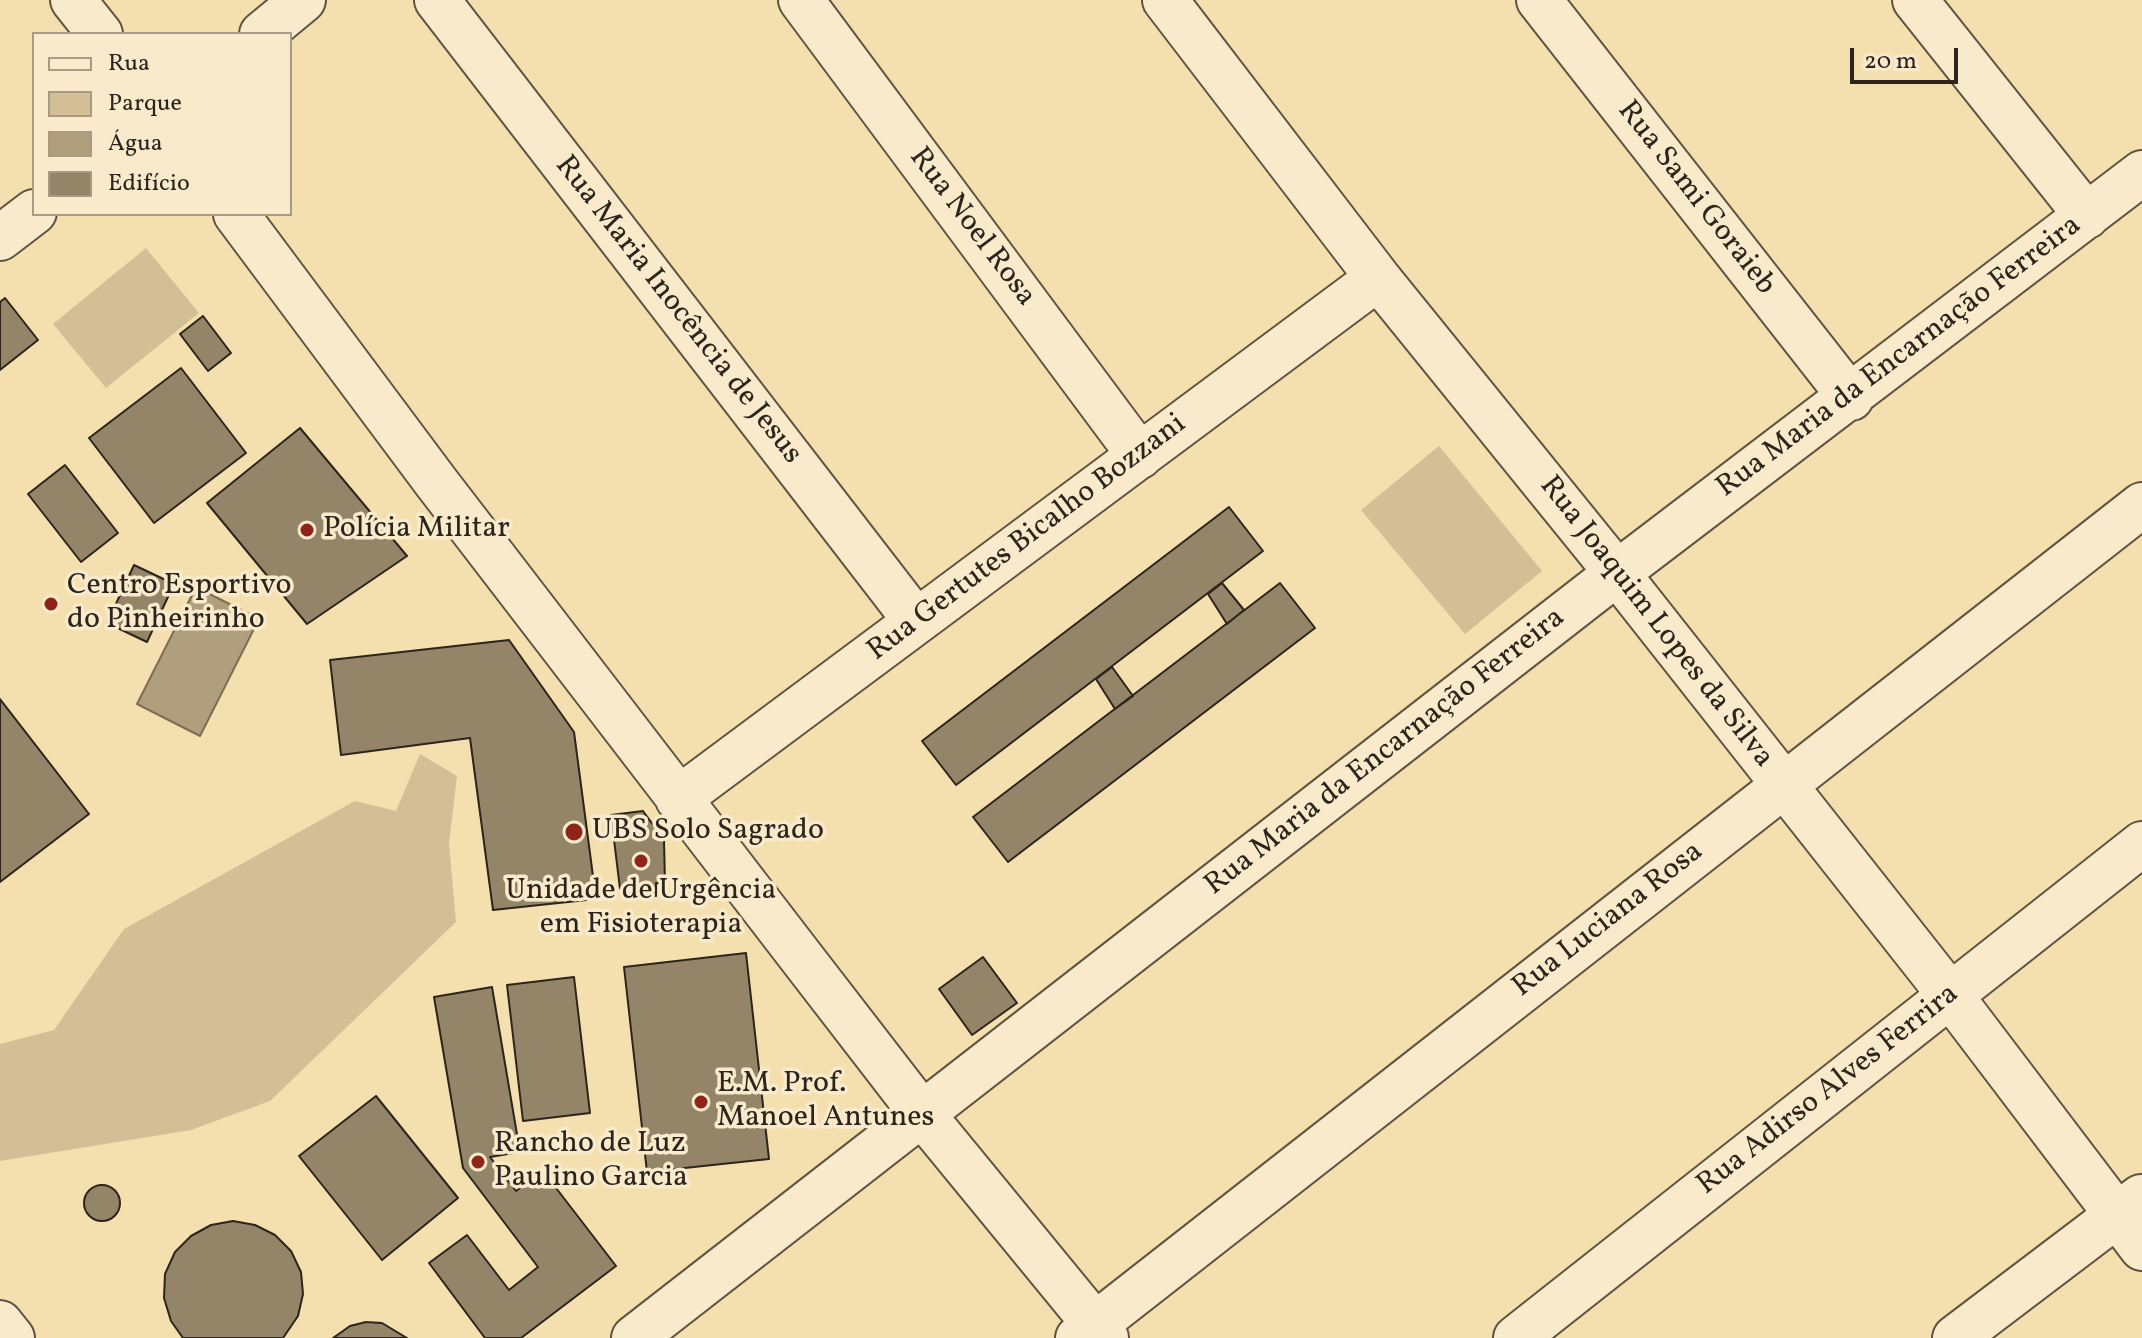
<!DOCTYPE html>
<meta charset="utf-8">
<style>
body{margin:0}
#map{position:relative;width:2142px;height:1338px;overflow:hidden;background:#f4dfaf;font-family:Vollkorn,serif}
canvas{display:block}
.legend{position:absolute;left:32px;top:32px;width:260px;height:184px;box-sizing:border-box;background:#f8eacb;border:2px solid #a79b85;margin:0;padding:10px 14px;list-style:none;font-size:24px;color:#2d241c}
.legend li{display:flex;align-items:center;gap:16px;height:40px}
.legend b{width:40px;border:2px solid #a79b85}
.scale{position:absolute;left:1850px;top:48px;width:108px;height:36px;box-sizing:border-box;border:4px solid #2d241c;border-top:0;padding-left:10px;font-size:24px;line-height:28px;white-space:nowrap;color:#2d241c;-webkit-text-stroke:6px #f8eacb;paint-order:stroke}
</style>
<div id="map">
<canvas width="2142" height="1338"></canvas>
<ul class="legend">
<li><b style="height:10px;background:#f8eacb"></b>Rua</li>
<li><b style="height:22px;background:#d2bf96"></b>Parque</li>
<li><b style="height:22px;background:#b09f7d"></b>Água</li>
<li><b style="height:22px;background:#948568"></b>Edifício</li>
</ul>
<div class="scale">20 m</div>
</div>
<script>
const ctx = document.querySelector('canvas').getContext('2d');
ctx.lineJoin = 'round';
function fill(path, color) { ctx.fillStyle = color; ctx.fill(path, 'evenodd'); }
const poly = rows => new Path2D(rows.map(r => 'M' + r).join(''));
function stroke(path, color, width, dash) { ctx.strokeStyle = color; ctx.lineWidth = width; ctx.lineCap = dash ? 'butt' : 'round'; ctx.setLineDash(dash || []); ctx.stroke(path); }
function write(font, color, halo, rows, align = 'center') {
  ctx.font = font + ' Vollkorn,serif'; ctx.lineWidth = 7; ctx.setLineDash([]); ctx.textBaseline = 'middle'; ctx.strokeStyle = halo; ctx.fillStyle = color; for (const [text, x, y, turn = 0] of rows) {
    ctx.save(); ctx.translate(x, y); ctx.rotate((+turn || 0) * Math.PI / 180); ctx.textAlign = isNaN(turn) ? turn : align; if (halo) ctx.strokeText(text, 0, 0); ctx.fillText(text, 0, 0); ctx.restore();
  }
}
const green = poly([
 [146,248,199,313,106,388,53,324],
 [1439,446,1542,571,1465,634,1361,510],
 [420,754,457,776,449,843,456,922,270,1101,191,1130,0,1161,0,1044,54,1030,124,929,355,801,396,811]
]);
const water = poly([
 [196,587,259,619,200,736,137,704,196,587]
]);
const building = poly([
 [5,298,38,340,0,370,0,302,5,298],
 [203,316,231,353,208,371,180,334,203,316],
 [181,368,246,453,154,523,89,438,181,368],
 [300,428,407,556,307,624,207,503,300,428],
 [65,465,118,533,81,562,28,494,65,465],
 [1229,507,1263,551,956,785,922,741,1229,507],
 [134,565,174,584,147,642,107,623,134,565],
 [1222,583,1244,610,1227,624,1208,594,1222,583],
 [1280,583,1315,628,1008,862,973,817,1280,583],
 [509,640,574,732,596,899,493,910,470,738,341,755,330,660,509,640],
 [1112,667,1133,696,1115,709,1096,679,1112,667],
 [0,699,89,814,0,882,0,699],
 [643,811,664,840,665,884,656,883,656,896,627,897,628,888,620,889,611,815,643,811],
 [746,953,769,1159,647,1172,624,967,746,953],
 [983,957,1017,1003,972,1035,939,989,983,957],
 [574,977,590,1113,523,1121,507,985,574,977],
 [492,987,520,1152,490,1157,516,1191,543,1171,616,1266,521,1338,485,1338,429,1263,467,1235,509,1290,538,1267,463,1168,434,997,492,987],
 [376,1096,458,1198,382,1260,299,1156,376,1096],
 '84 1203a18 18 0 1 1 36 0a18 18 0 1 1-36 0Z',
 [233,1221,255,1225,275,1235,291,1251,301,1272,303,1294,298,1316,283,1338,183,1338,171,1321,164,1298,165,1274,175,1252,191,1236,211,1225,233,1221],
 [366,1322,382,1323,407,1338,333,1338,350,1326,366,1322]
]);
const minor = poly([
 [73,0,100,34],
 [437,0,916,621],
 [801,0,1140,456],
 [1165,0,1378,278,1617,573,1950,995,2142,1248],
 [1539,0,1851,398],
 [1915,0,2087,216],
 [262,34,303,0],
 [236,214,436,482,801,957,923,1115,1106,1338],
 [0,238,34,212],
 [678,799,1378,278],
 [0,1323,12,1338],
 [634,1338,1617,573,2142,173],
 [1078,1338,2142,505],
 [1516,1338,2142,844],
 [1955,1338,2141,1197]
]);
const markers = [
 [307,530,8,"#8f2418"],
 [51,604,8,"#8f2418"],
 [574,832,10,"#8f2418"],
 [641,861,8,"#8f2418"],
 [701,1102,8,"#8f2418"],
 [478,1162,8,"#8f2418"]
];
const streetNames = [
 ["Rua Sami Goraieb",1695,199,52],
 ["Rua Noel Rosa",971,228,53],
 ["Rua Maria Inocência de Jesus",677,311,52],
 ["Rua Maria da Encarnação Ferreira",1900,358,-37],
 ["Rua Gertutes Bicalho Bozzani",1028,539,-37],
 ["Rua Joaquim Lopes da Silva",1655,623,52],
 ["Rua Maria da Encarnação Ferreira",1386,753,-38],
 ["Rua Luciana Rosa",1609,921,-38],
 ["Rua Adirso Alves Ferrira",1829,1091,-38]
];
const poiNames = [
 ["Polícia Militar",323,530],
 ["Centro Esportivo",67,587],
 ["do Pinheirinho",67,621],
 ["UBS Solo Sagrado",592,832],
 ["Unidade de Urgência",641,892,"center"],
 ["em Fisioterapia",641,926,"center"],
 ["E.M. Prof.",717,1085],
 ["Manoel Antunes",717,1119],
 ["Rancho de Luz",494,1145],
 ["Paulino Garcia",494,1179]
];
fill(green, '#d2bf96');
fill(water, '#b09f7d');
stroke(water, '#7c6e56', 2);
fill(building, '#948568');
stroke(building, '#2d241c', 2);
stroke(minor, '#5f5341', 48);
stroke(minor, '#f8eacb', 44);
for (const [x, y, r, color] of markers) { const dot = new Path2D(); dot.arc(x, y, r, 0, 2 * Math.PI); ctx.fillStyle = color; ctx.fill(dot); stroke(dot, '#f8eacb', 3); }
write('30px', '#2d241c', '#f8eacb', streetNames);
write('30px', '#2d241c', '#f8eacb', poiNames, 'left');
</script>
